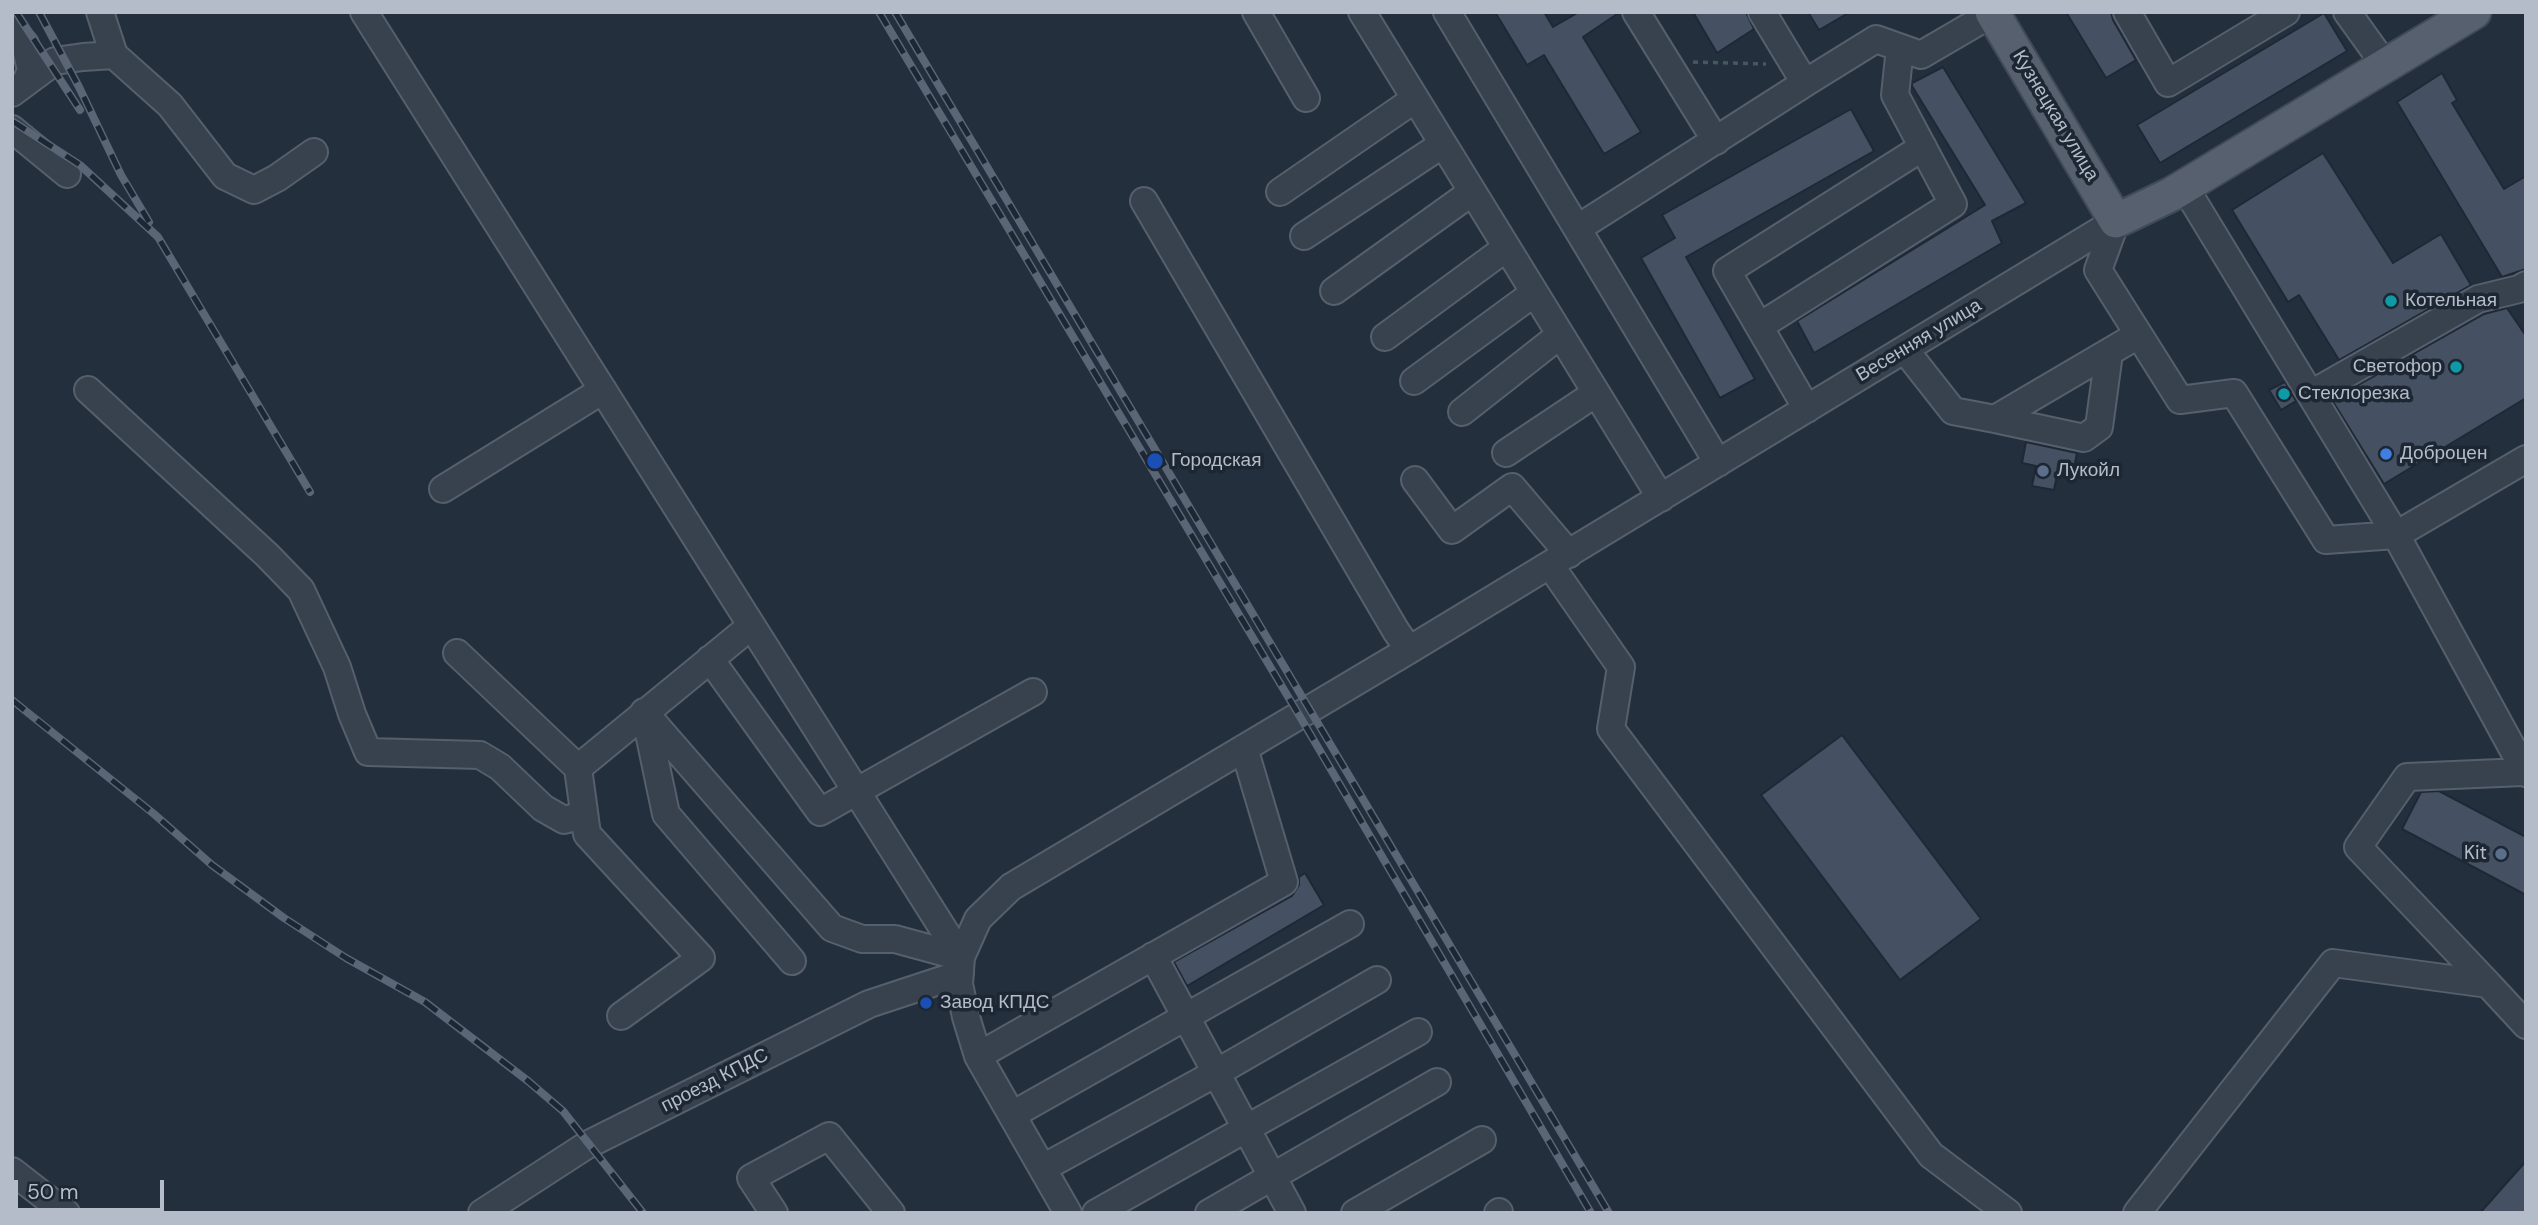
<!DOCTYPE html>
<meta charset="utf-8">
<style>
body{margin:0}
#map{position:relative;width:2538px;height:1225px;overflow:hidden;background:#242f3e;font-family:"DM Sans",sans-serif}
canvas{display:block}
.frame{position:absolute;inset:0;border:14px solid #b4bcc9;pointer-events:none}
.scale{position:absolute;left:14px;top:1180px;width:150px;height:32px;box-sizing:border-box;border:4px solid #b4bcc9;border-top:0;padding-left:9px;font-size:21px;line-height:24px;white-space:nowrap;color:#b4bcc9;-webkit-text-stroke:5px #1d2633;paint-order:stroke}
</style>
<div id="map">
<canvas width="2538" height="1225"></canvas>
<div class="frame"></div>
<div class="scale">50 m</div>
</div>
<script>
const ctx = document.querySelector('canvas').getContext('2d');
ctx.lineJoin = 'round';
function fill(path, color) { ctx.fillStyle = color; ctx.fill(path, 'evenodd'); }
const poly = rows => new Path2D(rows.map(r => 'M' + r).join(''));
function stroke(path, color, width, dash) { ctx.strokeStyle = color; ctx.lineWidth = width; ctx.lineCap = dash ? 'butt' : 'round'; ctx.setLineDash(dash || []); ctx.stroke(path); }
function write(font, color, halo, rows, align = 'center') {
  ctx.font = font + ' "DM Sans",sans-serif'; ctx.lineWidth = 7; ctx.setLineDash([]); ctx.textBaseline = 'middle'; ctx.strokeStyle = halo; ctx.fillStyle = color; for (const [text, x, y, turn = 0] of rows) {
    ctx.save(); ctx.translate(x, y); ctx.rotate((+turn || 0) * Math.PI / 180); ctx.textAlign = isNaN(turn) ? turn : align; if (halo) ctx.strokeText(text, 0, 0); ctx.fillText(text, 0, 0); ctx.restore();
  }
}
const building = poly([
 [1495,12,1544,12,1553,27,1579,12,1620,12,1583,37,1641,132,1604,154,1544,55,1527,65,1495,12],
 [1693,12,1746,12,1754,29,1717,53,1693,12],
 [1808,12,1850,12,1819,30,1808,12],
 [2066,12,2111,12,2113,20,2136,60,2106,78,2066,12],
 [2324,13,2347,51,2160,163,2137,125,2324,13],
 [1943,67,2026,203,1992,221,2002,243,1814,353,1797,321,1985,205,1912,86,1912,83,1943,67],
 [2442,73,2457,100,2452,103,2504,189,2526,176,2526,269,2502,277,2397,102,2442,73],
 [1851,109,1874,151,1686,257,1755,379,1720,398,1641,258,1675,238,1662,215,1851,109],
 [2323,153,2393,263,2441,234,2471,285,2339,360,2299,295,2288,302,2232,210,2323,153],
 [2507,308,2526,336,2526,398,2384,484,2332,400,2484,314,2507,308],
 [2285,382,2296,401,2281,410,2269,390,2285,382],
 [2026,442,2077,453,2073,473,2058,470,2054,490,2032,486,2036,466,2022,463,2026,442],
 [1842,735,1981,919,1900,980,1761,795,1842,735],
 [2439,791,2526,837,2526,895,2402,829,2421,792,2439,791],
 [1305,873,1324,905,1187,986,1174,962,1292,896,1299,885,1299,877,1305,873],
 [2526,1161,2526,1213,2480,1213,2526,1161]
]);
const path = poly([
 [1693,62,1766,64]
]);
const minor = poly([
 [100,12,114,55],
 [364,12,961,957],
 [1256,12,1306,98],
 [1362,12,1661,498],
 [1447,12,1718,463],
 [1636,12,1716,141],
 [1762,12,1805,83,1876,39,1921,55,1993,13],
 [2127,12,2168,83,2286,12],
 [2347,12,2385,65],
 [12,30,25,44,31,70,26,82],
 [12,93,55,61,83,57,114,55,170,105,225,176,254,190,277,178,314,152],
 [12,129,67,174],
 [2184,186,2396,535,2526,773],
 [1280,192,1415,99],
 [1144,201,1396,631,1409,650],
 [2116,221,2098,270,2180,400,2234,393,2326,540,2396,535,2526,459],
 [1578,228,1805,83],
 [1304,236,1443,144],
 [1334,291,1472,192],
 [1760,326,1953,204,1895,95,1900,48],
 [1385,337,1506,248],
 [1905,350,1953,411,1995,419,2138,335],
 [1414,381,1534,293],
 [88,390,267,555,301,590,337,667,352,714,368,752,480,755,500,767,543,808,564,820,584,815],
 [2311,394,2478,299,2519,289,2526,285],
 [1807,409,1727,271,1923,147],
 [1462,412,1560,335],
 [1995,419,2084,438,2099,427,2109,353],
 [1506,453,1596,393],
 [1415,480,1452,530,1512,487,1569,554],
 [443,489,603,390],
 [1550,565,1621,667,1611,729,1931,1155,2008,1213],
 [457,653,578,768,751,626],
 [710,659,820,812,1033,692],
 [644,712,832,928,862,939,895,939,961,957],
 [645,714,666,814,792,961],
 [578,768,587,834,701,958,621,1016],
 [1153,956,1292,1213],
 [2488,984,2358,847,2407,777,2523,772],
 [978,1056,1284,882,1244,748],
 [1012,1115,1350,924],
 [1043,1168,1216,1073,1377,980],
 [12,1171,66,1213],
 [482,1213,587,1145,869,1004,960,974],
 [774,1213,751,1178,829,1136,891,1213],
 [1068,1213,978,1056,966,1017,959,984,961,957,978,919,1011,887,1409,650,2116,221],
 [1096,1213,1418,1032],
 [1209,1213,1437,1082],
 [1355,1213,1482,1140],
 [1498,1213,1499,1212],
 [2137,1213,2333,963,2488,984,2526,1025]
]);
const major = poly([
 [1992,12,2116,221,2172,194,2474,12]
]);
const rail = poly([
 [16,12,80,110],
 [39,12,79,87,121,175,149,222],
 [879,12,1299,715,1591,1213],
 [895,12,1609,1213],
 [12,121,80,165,158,237,310,492],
 [12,700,154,814,212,865,284,918,346,958,425,1002,528,1081,563,1111,643,1213]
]);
const markers = [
 [2391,301,7,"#0f9aa8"],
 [2456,367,7,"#0f9aa8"],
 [2284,394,7,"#0f9aa8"],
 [2386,454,7,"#3f7fe0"],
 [1155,461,9,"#1a4fb4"],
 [2043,471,7,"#5c6f8a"],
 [2501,854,7,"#5c6f8a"],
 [926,1003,7,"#1a4fb4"]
];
const streetNames = [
 ["Кузнецкая улица",2055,116,59],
 ["Весенняя улица",1919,341,-31],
 ["проезд КПДС",715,1081,-27]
];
const poiNames = [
 ["Котельная",2405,301],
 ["Светофор",2442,367,"right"],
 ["Стеклорезка",2298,394],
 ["Доброцен",2400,454],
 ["Городская",1171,461],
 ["Лукойл",2057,471],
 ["Kit",2487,854,"right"],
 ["Завод КПДС",940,1003]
];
fill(building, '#455162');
stroke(building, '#1f2835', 2);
stroke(minor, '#565f6c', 30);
stroke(major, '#414a57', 37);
stroke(path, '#44595c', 3.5, [5, 5]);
stroke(minor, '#38414e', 26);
stroke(major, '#56606e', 33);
stroke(rail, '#5a6575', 8);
stroke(rail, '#1d2633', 5, [16]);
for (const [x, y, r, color] of markers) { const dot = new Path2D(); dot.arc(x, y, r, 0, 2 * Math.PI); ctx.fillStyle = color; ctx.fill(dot); stroke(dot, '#1d2633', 2.5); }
write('19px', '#b4bcc9', '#1d2633', streetNames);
write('19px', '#b4bcc9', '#1d2633', poiNames, 'left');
</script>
